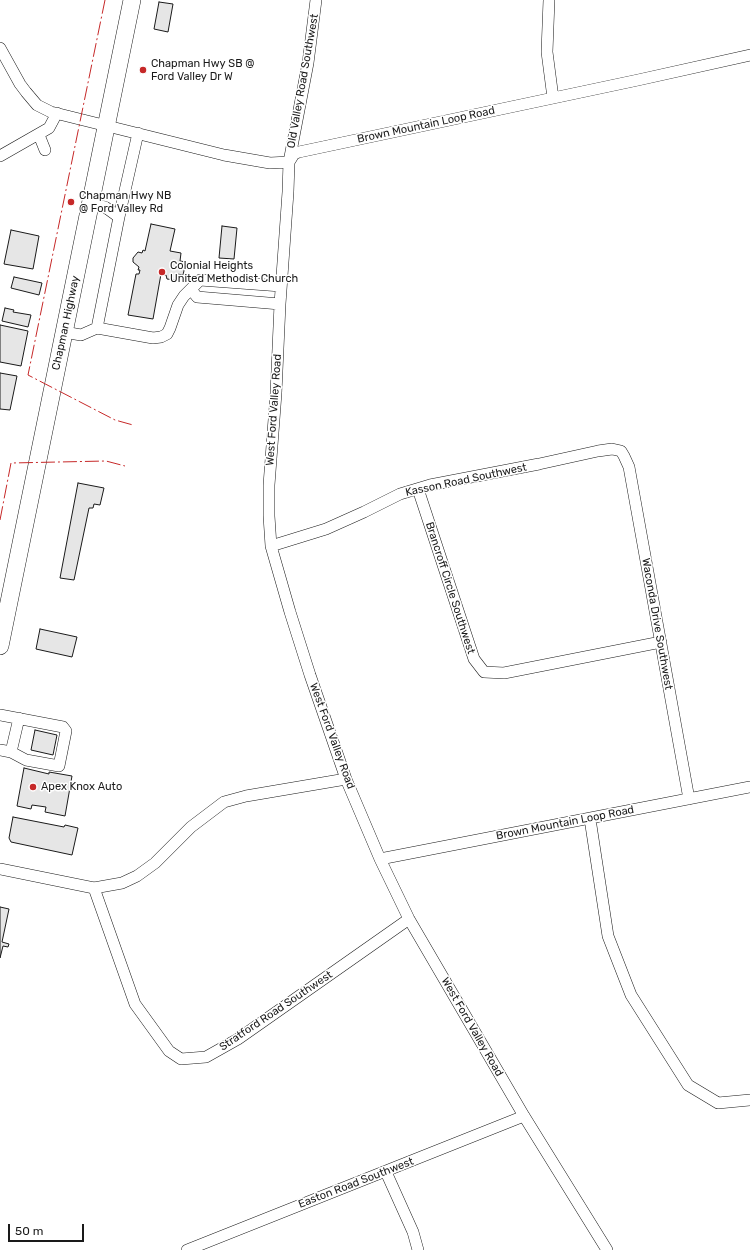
<!DOCTYPE html>
<style>
body{margin:0}
#map{position:relative;width:750px;height:1250px;overflow:hidden;background:#fff;font-family:Rubik,sans-serif}
canvas{display:block}
.scale{position:absolute;left:8px;top:1224px;width:76px;height:18px;box-sizing:border-box;border:2px solid #1a1a1a;border-top:0;padding-left:5px;font-size:12px;line-height:14px;white-space:nowrap;color:#1a1a1a;-webkit-text-stroke:3px #fff;paint-order:stroke}
</style>
<div id="map">
<canvas width="750" height="1250"></canvas>
<div class="scale">50 m</div>
</div>
<script>
const ctx = document.querySelector('canvas').getContext('2d');
ctx.lineJoin = 'round';
function fill(path, color) { ctx.fillStyle = color; ctx.fill(path, 'evenodd'); }
const poly = rows => new Path2D(rows.map(r => 'M' + r).join(''));
function stroke(path, color, width, dash) { ctx.strokeStyle = color; ctx.lineWidth = width; ctx.lineCap = dash ? 'butt' : 'round'; ctx.setLineDash(dash || []); ctx.stroke(path); }
function write(font, color, halo, rows, align = 'center') {
  ctx.font = font + ' Rubik,sans-serif'; ctx.lineWidth = 3; ctx.setLineDash([]); ctx.textBaseline = 'middle'; ctx.strokeStyle = halo; ctx.fillStyle = color; for (const [text, x, y, turn = 0] of rows) {
    ctx.save(); ctx.translate(x, y); ctx.rotate((+turn || 0) * Math.PI / 180); ctx.textAlign = isNaN(turn) ? turn : align; if (halo) ctx.strokeText(text, 0, 0); ctx.fillText(text, 0, 0); ctx.restore();
  }
}
const building = poly([
 [159,2,173,4,168,32,154,29,159,2],
 [151,224,175,229,170,251,181,253,180,261,186,262,183,275,177,274,175,280,167,279,166,275,161,274,153,319,128,315,136,274,139,274,140,270,138,270,139,267,133,262,133,258,138,252,142,253,143,250,145,251,151,224],
 [222,226,237,228,234,259,219,258,222,226],
 [11,230,39,236,33,269,4,264,11,230],
 [14,277,42,283,39,295,11,288,14,277],
 [5,308,14,310,13,312,31,315,28,327,2,321,5,308],
 [0,325,28,331,21,366,0,362,0,325],
 [0,373,17,376,10,410,0,409,0,373],
 [78,483,104,488,100,505,94,504,93,508,89,508,74,580,60,578,78,483],
 [40,629,77,637,72,657,36,649,40,629],
 [35,730,57,735,53,755,31,750,35,730],
 [24,768,49,774,49,772,72,776,65,816,45,812,46,807,32,805,31,809,17,806,24,768],
 [13,817,64,827,65,825,78,828,72,855,11,842,9,838,13,817],
 [0,907,9,909,2,942,9,944,8,947,3,946,0,958,0,907]
]);
const minor = poly([
 [316,0,308,63,289,162,288,192,280,304,276,393,269,485,269,516,271,546,290,612,310,675,346,779,380,859,409,919,524,1116,607,1250],
 [549,0,547,52,553,98],
 [0,48,20,84,26,92,37,105,51,112,224,155,270,163,289,162],
 [39,135,45,150],
 [0,156,49,128,57,113],
 [289,162,294,154,299,152,638,80,750,55],
 [91,204,105,207,119,217],
 [191,289,197,297,280,304],
 [97,328,153,338,161,337,167,334,170,328,178,305,184,296,200,280,281,286],
 [64,332,81,335,97,328,119,217,138,133],
 [418,489,474,659,484,672,504,673,661,642],
 [271,546,326,529,364,512,400,494,430,485,539,464,598,451,612,449,621,451,624,456,629,467,689,799],
 [0,715,63,727,66,731,59,766,26,760,11,752,0,750],
 [11,752,19,718],
 [590,819,608,936,631,995,688,1085,718,1103,750,1100],
 [380,859,750,787],
 [0,869,94,888,122,883,137,876,155,863,191,827,224,802,246,796,346,779],
 [94,888,135,1004,169,1051,181,1059,206,1057,238,1039,409,919],
 [386,1172,413,1232,418,1250],
 [187,1250,524,1116]
]);
const highway = poly([
 [0,646,132,0]
]);
const power = poly([
 [105,0,28,375,115,420,133,425],
 [0,520,11,463,106,461,125,466]
]);
const markers = [
 [143,70,4,"#c62828"],
 [71,202,4,"#c62828"],
 [162,272,4,"#c62828"],
 [33,787,4,"#c62828"]
];
const poiNames = [
 ["Chapman Hwy SB @",151,64],
 ["Ford Valley Dr W",151,77],
 ["Chapman Hwy NB",79,196],
 ["@ Ford Valley Rd",79,209],
 ["Colonial Heights",170,266],
 ["United Methodist Church",170,279],
 ["Apex Knox Auto",41,787]
];
const streetNames = [
 ["Old Valley Road Southwest",303,81,-80],
 ["Brown Mountain Loop Road",426,125,-12],
 ["Chapman Highway",66,323,-78],
 ["West Ford Valley Road",274,410,-86],
 ["Kasson Road Southwest",466,480,-12],
 ["Brancroff Circle Southwest",450,588,72],
 ["Waconda Drive Southwest",657,624,80],
 ["West Ford Valley Road",332,736,70],
 ["Brown Mountain Loop Road",565,823,-11],
 ["Stratford Road Southwest",276,1011,-34],
 ["West Ford Valley Road",472,1027,60],
 ["Easton Road Southwest",356,1183,-21]
];
fill(building, '#e6e6e6');
stroke(building, '#1a1a1a', 1);
stroke(minor, '#1a1a1a', 12);
stroke(highway, '#1a1a1a', 18);
stroke(minor, '#fff', 11);
stroke(highway, '#fff', 17);
stroke(power, '#c62828', 1, [14, 3, 2, 3]);
for (const [x, y, r, color] of markers) { const dot = new Path2D(); dot.arc(x, y, r, 0, 2 * Math.PI); ctx.fillStyle = color; ctx.fill(dot); stroke(dot, '#fff', 1.5); }
write('11px', '#1a1a1a', '#fff', poiNames, 'left');
write('11px', '#1a1a1a', '#fff', streetNames);
</script>
